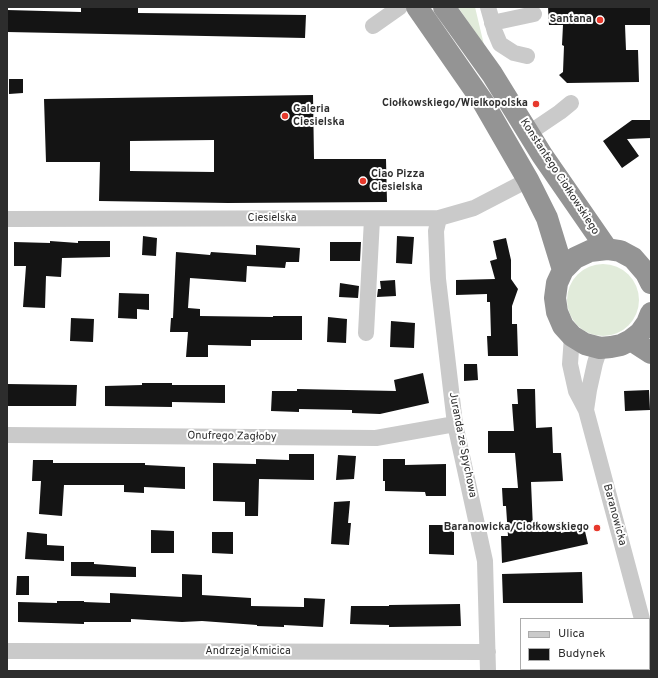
<!DOCTYPE html>
<meta charset="utf-8">
<style>
body{margin:0}
#map{position:relative;width:658px;height:678px;overflow:hidden;background:#fff;font-family:Overpass,sans-serif}
canvas{display:block}
.frame{position:absolute;inset:0;border:8px solid #2d2d2d;pointer-events:none}
.legend{position:absolute;left:520px;top:618px;width:130px;height:52px;box-sizing:border-box;background:#fff;border:1px solid #ababab;margin:0;padding:5px 7px;list-style:none;font-size:12px;color:#2d2d2d}
.legend li{display:flex;align-items:center;gap:8px;height:20px}
.legend b{width:20px;border:1px solid #ababab}
</style>
<div id="map">
<canvas width="658" height="678"></canvas>
<div class="frame"></div>
<ul class="legend">
<li><b style="height:5px;background:#cacaca"></b>Ulica</li>
<li><b style="height:11px;background:#141414"></b>Budynek</li>
</ul>
</div>
<script>
const ctx = document.querySelector('canvas').getContext('2d');
ctx.lineJoin = 'round';
function fill(path, color) { ctx.fillStyle = color; ctx.fill(path, 'evenodd'); }
const poly = rows => new Path2D(rows.map(r => 'M' + r).join(''));
function stroke(path, color, width, dash) { ctx.strokeStyle = color; ctx.lineWidth = width; ctx.lineCap = dash ? 'butt' : 'round'; ctx.setLineDash(dash || []); ctx.stroke(path); }
function write(font, color, halo, rows, align = 'center') {
  ctx.font = font + ' Overpass,sans-serif'; ctx.lineWidth = 4; ctx.setLineDash([]); ctx.textBaseline = 'middle'; ctx.strokeStyle = halo; ctx.fillStyle = color; for (const [text, x, y, turn = 0] of rows) {
    ctx.save(); ctx.translate(x, y); ctx.rotate((+turn || 0) * Math.PI / 180); ctx.textAlign = isNaN(turn) ? turn : align; if (halo) ctx.strokeText(text, 0, 0); ctx.fillText(text, 0, 0); ctx.restore();
  }
}
const green = poly([
 [458,7,475,7,484,45],
 '567 300a36 36 0 1 1 72 0a36 36 0 1 1-72 0Z'
]);
const building = poly([
 [81,7,138,7,138,13,306,15,305,38,7,32,7,10,81,12],
 [548,7,651,7,651,25,625,25,626,50,638,50,639,82,567,83,559,75,563,72,564,46,562,45,563,25,549,25],
 [9,79,23,79,23,93,9,94],
 [313,95,314,159,386,159,387,202,228,203,99,201,100,162,46,162,44,99],
 [214,140,214,172,130,171,130,141],
 [632,120,651,120,651,138,627,139,639,156,622,168,603,141],
 [143,236,157,238,156,256,142,255],
 [397,236,414,237,412,264,396,263],
 [506,238,511,260,511,279,518,289,512,306,512,324,517,324,518,356,488,356,487,336,491,336,490,302,487,302,487,294,456,295,456,280,495,279,490,261,497,259,493,241],
 [50,241,78,243,78,241,110,241,110,257,62,258,61,277,46,276,45,308,23,307,26,266,14,266,14,242,50,243],
 [330,242,361,242,360,261,330,261],
 [256,245,300,248,299,262,286,262,285,268,247,266,246,282,190,278,188,308,200,309,200,316,273,317,273,316,302,316,302,340,251,340,251,346,208,345,208,357,186,357,188,332,170,332,171,318,173,318,176,252,210,255,211,252,256,255],
 [395,280,396,296,377,297,378,289,381,289,380,281],
 [340,283,359,286,358,298,339,297],
 [119,293,149,294,149,310,137,309,137,319,118,318],
 [328,317,347,319,346,343,327,342],
 [71,318,94,319,93,342,70,341],
 [391,321,415,323,414,348,390,347],
 [464,364,477,364,478,380,464,381],
 [423,373,429,403,380,414,352,413,352,410,299,409,299,412,271,411,272,391,297,391,297,389,396,391,394,380],
 [142,383,172,383,172,385,225,385,225,403,172,402,172,407,105,406,105,386,142,385],
 [7,384,77,385,76,406,7,406],
 [517,389,535,389,536,428,552,427,553,453,561,453,563,481,531,482,533,529,560,522,561,533,584,527,588,544,502,563,501,536,508,536,506,506,503,506,502,488,518,488,515,453,488,453,488,431,514,431,512,404,518,404],
 [649,390,650,410,625,411,624,391],
 [289,454,314,454,314,480,259,479,258,516,245,516,245,502,213,501,213,463,256,464,256,459,289,460],
 [338,455,356,456,354,479,336,480],
 [383,459,405,459,405,465,446,464,446,496,426,496,425,492,385,491,385,481,383,481],
 [33,460,53,460,53,463,145,463,145,465,185,467,185,489,144,487,144,493,124,492,124,485,64,485,62,516,39,514,41,481,32,481],
 [350,501,348,523,351,523,349,545,331,544,334,502],
 [429,525,454,525,454,555,429,554],
 [151,530,174,531,174,553,151,553],
 [27,532,47,534,47,545,64,546,64,561,25,559],
 [212,532,233,532,233,554,212,553],
 [71,562,94,562,94,564,136,567,136,577,71,576],
 [582,572,583,603,503,603,502,574],
 [182,574,202,575,202,595,251,598,251,606,304,607,304,598,325,599,323,627,284,625,284,627,257,626,257,625,202,621,182,622,131,619,131,622,84,622,84,624,18,622,18,602,57,603,57,601,84,601,84,602,110,603,110,593,182,597],
 [17,576,29,576,29,595,16,595],
 [460,604,461,626,389,627,389,625,350,624,351,606,389,606,389,605]
]);
const minor = poly([
 [488,7,495,32,500,44,514,53,527,56],
 [492,23,534,14],
 [373,26,400,7],
 [529,133,560,112,571,103],
 [439,218,436,231,438,279,455,424,485,561,488,671],
 [7,219,439,218,474,208,528,180],
 [366,333,372,219],
 [572,336,570,364,576,391,586,410,642,619],
 [586,410,589,390,595,363,600,348],
 [7,435,376,438,455,424],
 [649,644,651,651],
 [7,651,488,652]
]);
const highway = poly([
 [417,7,483,102,528,180,547,218,563,270],
 [444,7,492,74,542,155,607,249],
 [651,283,646,273,633,258,620,251,607,249,590,251,575,258,563,270,557,283,555,298,557,312,563,326,572,336,585,344,600,348,611,347,621,345,631,340,640,333,647,323,651,313],
 [631,340,651,353]
]);
const markers = [
 [600,20,4,"#e7392c"],
 [536,104,4,"#e7392c"],
 [285,116,4,"#e7392c"],
 [363,181,4,"#e7392c"],
 [597,528,4,"#e7392c"]
];
const poiNames = [
 ["Santana",592,20],
 ["Ciołkowskiego/Wielkopolska",528,104],
 ["Galeria",293,110,"left"],
 ["Ciesielska",293,123,"left"],
 ["Ciao Pizza",371,175,"left"],
 ["Ciesielska",371,188,"left"],
 ["Baranowicka/Ciołkowskiego",589,528]
];
const streetNames = [
 ["Konstantego Ciołkowskiego",559,177,57],
 ["Ciesielska",272,219],
 ["Onufrego Zagłoby",232,437,1],
 ["Juranda ze Spychowa",462,445,79],
 ["Baranowicka",614,515,75],
 ["Andrzeja Kmicica",248,652]
];
fill(green, '#e1ebda');
fill(building, '#141414');
stroke(minor, '#cacaca', 16);
stroke(highway, '#949494', 22);
for (const [x, y, r, color] of markers) { const dot = new Path2D(); dot.arc(x, y, r, 0, 2 * Math.PI); ctx.fillStyle = color; ctx.fill(dot); stroke(dot, '#fff', 1.5); }
write('bold 11px', '#2d2d2d', '#fff', poiNames, 'right');
write('11px', '#2d2d2d', '#fff', streetNames);
</script>
